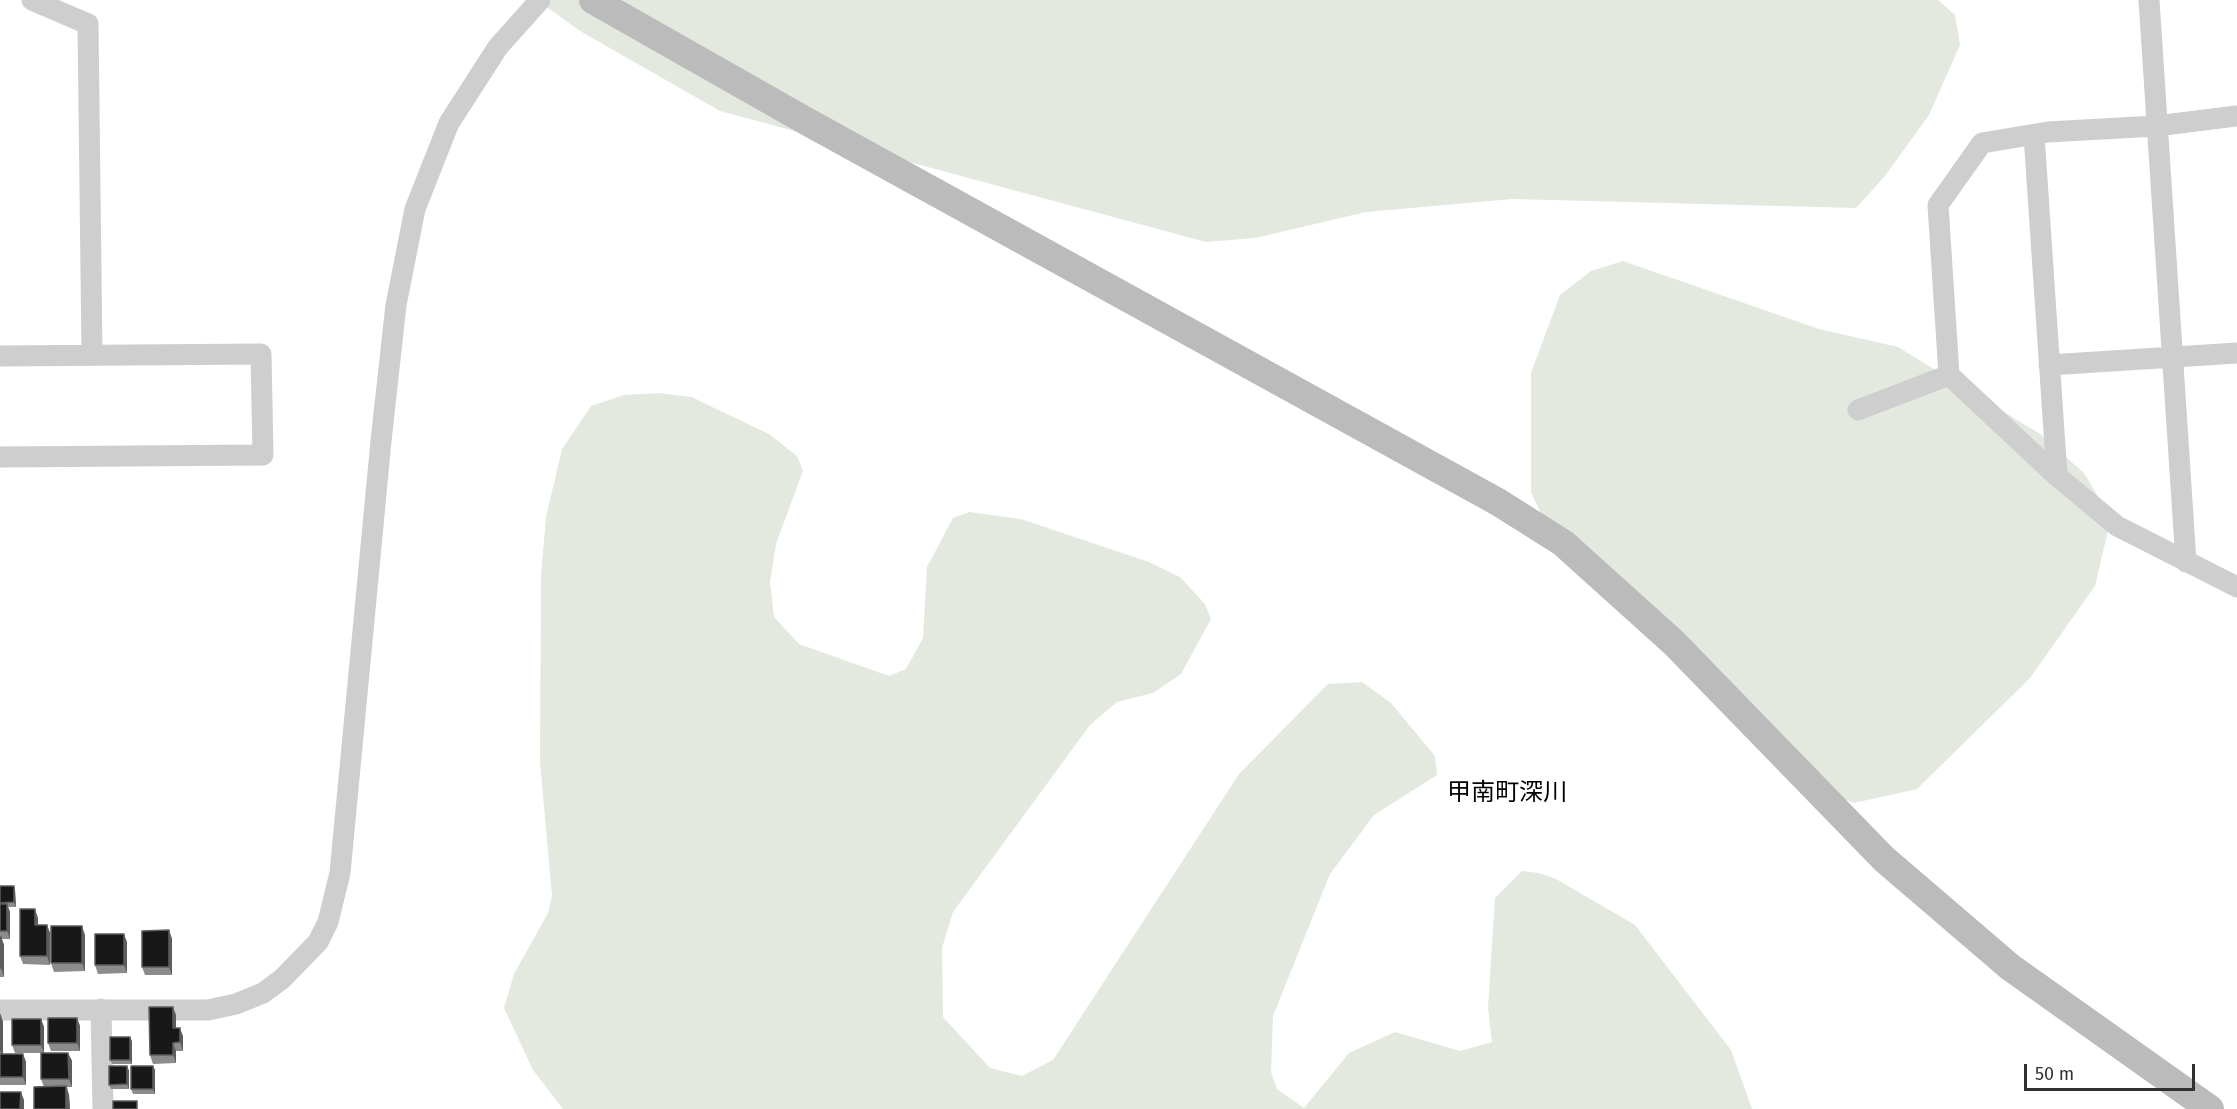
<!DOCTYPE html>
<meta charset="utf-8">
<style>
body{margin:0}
#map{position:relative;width:2237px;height:1109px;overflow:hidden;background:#fff;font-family:"Fira Sans",sans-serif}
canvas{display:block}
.scale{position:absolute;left:2024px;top:1064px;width:171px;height:27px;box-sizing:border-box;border:3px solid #313131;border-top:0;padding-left:8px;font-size:18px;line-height:21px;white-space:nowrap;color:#313131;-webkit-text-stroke:4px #fff;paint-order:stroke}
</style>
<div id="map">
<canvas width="2237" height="1109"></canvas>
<div class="scale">50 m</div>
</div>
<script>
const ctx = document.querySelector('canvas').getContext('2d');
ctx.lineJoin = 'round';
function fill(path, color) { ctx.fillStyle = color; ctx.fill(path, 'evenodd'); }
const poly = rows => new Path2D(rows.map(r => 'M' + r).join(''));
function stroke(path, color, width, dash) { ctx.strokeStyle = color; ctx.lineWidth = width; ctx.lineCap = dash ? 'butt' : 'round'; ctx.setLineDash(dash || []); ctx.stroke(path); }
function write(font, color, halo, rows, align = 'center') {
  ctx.font = font + ' "Fira Sans","Noto Sans JP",sans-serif'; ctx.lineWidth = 6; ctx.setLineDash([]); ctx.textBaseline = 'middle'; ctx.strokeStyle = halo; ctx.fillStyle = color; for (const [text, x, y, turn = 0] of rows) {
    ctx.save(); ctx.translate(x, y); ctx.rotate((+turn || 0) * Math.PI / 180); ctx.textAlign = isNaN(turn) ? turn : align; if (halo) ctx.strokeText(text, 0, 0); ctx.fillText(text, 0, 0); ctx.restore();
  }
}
const green = poly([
 [537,0,1938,0,1955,15,1960,45,1929,115,1885,176,1856,208,1513,199,1366,212,1255,238,1206,242,720,111,580,31],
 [1623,261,1819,329,1898,347,2040,434,2084,473,2111,518,2095,586,2030,678,1917,789,1854,803,1797,781,1549,531,1531,492,1531,373,1560,295,1591,271],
 [659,393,692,397,708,405,769,434,797,456,803,471,776,544,770,582,774,617,799,644,889,676,906,669,923,638,927,567,953,518,969,512,1021,519,1149,562,1180,577,1205,604,1211,619,1181,674,1153,693,1117,702,1090,725,953,912,942,948,943,1017,990,1068,1022,1076,1053,1060,1239,774,1328,684,1362,682,1391,703,1435,756,1437,775,1374,815,1330,874,1273,1016,1271,1072,1277,1089,1304,1108,1349,1053,1395,1032,1460,1051,1492,1042,1488,1007,1495,898,1522,871,1539,873,1556,879,1635,925,1731,1050,1752,1109,563,1109,533,1070,504,1008,514,974,548,913,552,896,540,762,541,575,546,517,562,449,591,406,624,395]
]);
const street = poly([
 [32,0,88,24,92,354],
 [2149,0,2186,562],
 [2237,116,2156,126,2048,132,1982,143,1938,205,1949,375,2057,476,2117,526,2237,587],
 [2034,135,2057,476],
 [0,356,261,354,263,455,0,457],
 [2049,365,2237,353],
 [1858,410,1949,375],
 [101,1009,103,1109],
 [0,1010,208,1010,236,1004,263,993,282,979,318,942,328,922,340,873,381,441,396,305,415,209,449,123,498,47,540,0]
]);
const secondary = poly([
 [593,0,806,121,1498,502,1563,543,1674,643,1884,859,2010,967,2210,1109]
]);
const wall = poly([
 [0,886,15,890,16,907,8,907,10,912,10,939,2,939,4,945,4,977,0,977],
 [38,918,38,925,47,925,50,933,50,965,23,964,20,956],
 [169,930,172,939,172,975,145,975,142,967],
 [85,935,85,971,54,972,51,963],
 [127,942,127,973,98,974,95,965],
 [0,1013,3,1022,3,1054,23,1054,26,1062,26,1085,0,1085],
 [176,1015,176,1028,183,1036,183,1051,176,1051,176,1063,153,1064,150,1055],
 [77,1018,80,1026,80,1051,51,1051,48,1043],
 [41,1019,44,1027,44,1053,68,1053,72,1061,72,1087,67,1087,69,1095,70,1109,34,1109,44,1087,41,1079,41,1053,15,1053,12,1045],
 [132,1041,132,1064,112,1064,110,1060],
 [127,1066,129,1071,129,1089,111,1089,109,1085],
 [153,1066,155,1070,155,1094,133,1094,131,1089]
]);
const shadedWall = poly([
 [14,886,15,890,16,907,14,902],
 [7,904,10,912,10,939,7,931],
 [35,909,38,918,38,933,35,925],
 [47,925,50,933,50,965,47,956],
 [82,926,85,935,85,971,82,963],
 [169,930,172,939,172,975,169,967],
 [124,934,127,942,127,973,124,965],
 [1,937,4,945,4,977,1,968],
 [173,1007,176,1015,176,1036,173,1028],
 [0,1013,3,1022,3,1058,0,1050],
 [77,1018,80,1026,80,1051,77,1043],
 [41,1019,44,1027,44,1053,41,1045],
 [180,1028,183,1036,183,1051,180,1042],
 [130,1037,132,1041,132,1064,130,1060],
 [173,1043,176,1051,176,1063,173,1055],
 [68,1053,72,1061,72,1087,69,1079],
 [23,1054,26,1062,26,1085,23,1077],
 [127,1066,129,1071,129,1089,127,1084],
 [153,1066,155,1070,155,1094,153,1089],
 [66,1086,69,1095,70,1109,66,1109],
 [21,1092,24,1100,24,1109,20,1109]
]);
const building = poly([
 [0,886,14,886,14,902,0,903,0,886],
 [0,904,7,904,7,931,0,931,0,904],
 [20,909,35,909,35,925,47,925,47,956,20,956,20,909],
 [51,926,82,926,82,963,51,963,51,926],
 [169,930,169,967,142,967,142,931,169,930],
 [95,934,124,934,124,965,95,965,95,934],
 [0,937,1,937,1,968,0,968,0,937],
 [149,1007,173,1007,173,1028,180,1028,180,1042,173,1043,173,1055,150,1055,149,1007],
 [48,1018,77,1018,77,1043,48,1043,48,1018],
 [12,1019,41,1019,41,1045,12,1045,12,1019],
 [110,1037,130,1037,130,1060,110,1060,110,1037],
 [41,1053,68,1053,69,1079,41,1079,41,1053],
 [0,1054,23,1054,23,1077,0,1077,0,1054],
 [109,1066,127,1066,127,1084,109,1085,109,1066],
 [131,1066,153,1066,153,1089,131,1089,131,1066],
 [66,1086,66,1109,34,1109,34,1087,66,1086],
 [0,1092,21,1092,20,1109,0,1109,0,1092],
 [113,1101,137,1101,137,1109,113,1109,113,1101]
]);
const quarterNames = [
 ["甲南町深川",1507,793]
];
fill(green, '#e3e9de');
stroke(street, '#cecece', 21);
stroke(secondary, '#bbb', 28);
fill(wall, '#8c8c8c');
fill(shadedWall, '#5d5d5d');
fill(building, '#181818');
stroke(building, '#5d5d5d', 1.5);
write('24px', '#000', '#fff', quarterNames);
</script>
